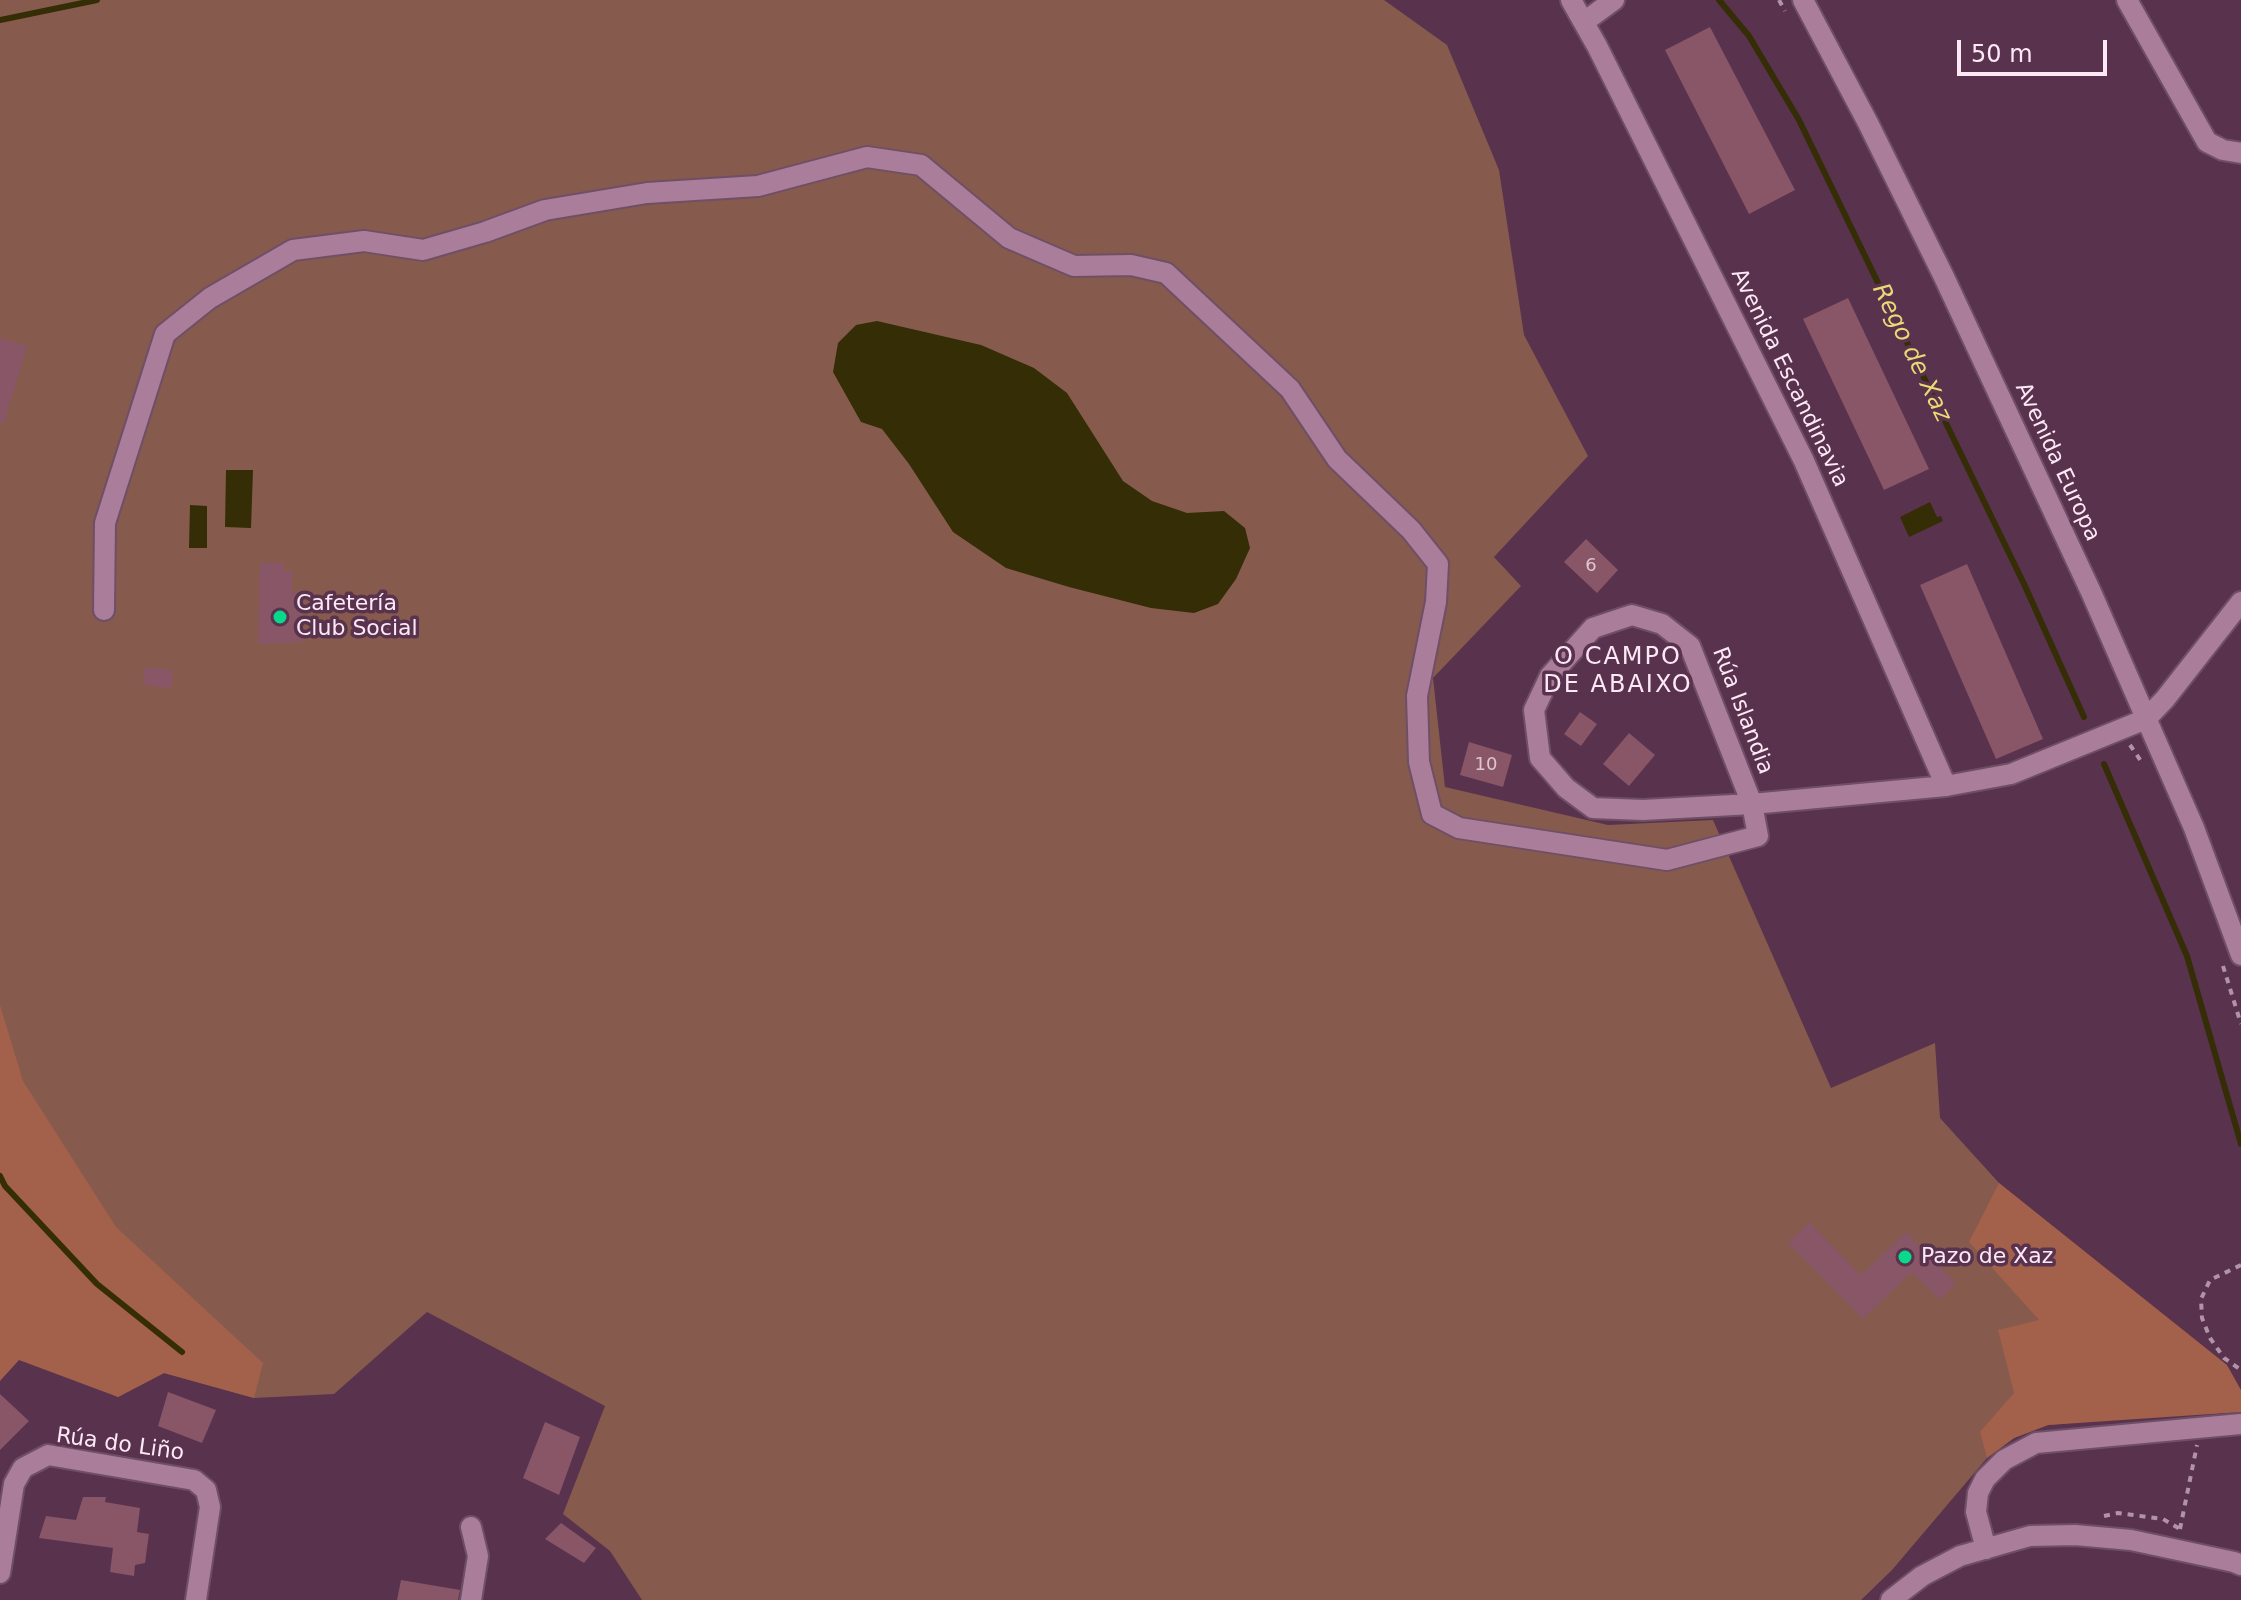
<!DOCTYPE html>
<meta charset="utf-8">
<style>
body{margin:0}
#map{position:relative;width:2241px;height:1600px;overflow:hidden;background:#59324e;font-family:"DejaVu Sans",sans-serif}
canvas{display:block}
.scale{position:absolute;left:1957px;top:40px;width:150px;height:36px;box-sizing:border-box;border:4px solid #fde9f6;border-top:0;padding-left:10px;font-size:24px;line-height:28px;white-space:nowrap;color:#fde9f6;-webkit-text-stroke:6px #59324e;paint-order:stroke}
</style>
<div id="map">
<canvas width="2241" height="1600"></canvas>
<div class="scale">50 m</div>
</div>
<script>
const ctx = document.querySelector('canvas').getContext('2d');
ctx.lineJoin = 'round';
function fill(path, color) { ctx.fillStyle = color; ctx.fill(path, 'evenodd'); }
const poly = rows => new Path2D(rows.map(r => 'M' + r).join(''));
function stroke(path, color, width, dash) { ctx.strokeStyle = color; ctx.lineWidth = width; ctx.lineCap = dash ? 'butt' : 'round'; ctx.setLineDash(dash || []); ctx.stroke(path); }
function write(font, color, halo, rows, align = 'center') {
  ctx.font = font + ' "DejaVu Sans",sans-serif'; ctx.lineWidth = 7; ctx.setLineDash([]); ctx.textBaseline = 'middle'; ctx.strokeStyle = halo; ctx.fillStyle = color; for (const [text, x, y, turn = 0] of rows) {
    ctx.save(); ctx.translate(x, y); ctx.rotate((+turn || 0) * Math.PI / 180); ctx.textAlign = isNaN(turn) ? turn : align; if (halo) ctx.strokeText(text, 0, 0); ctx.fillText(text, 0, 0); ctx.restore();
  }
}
const green = poly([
 [0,0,1384,0,1447,45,1499,170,1524,335,1588,456,1494,557,1521,586,1433,678,1445,787,1608,825,1713,820,1831,1088,1935,1043,1940,1118,1999,1183,2174,1324,2130,1418,2048,1425,2014,1438,1987,1458,1892,1570,1861,1600,642,1600,610,1551,563,1514,605,1406,427,1312,334,1394,254,1398,164,1373,118,1397,0,1322]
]);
const forest = poly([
 [0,1005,23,1081,116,1227,263,1363,254,1398,164,1373,118,1397,19,1360,0,1381],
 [1999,1183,2227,1365,2241,1390,2241,1412,2048,1425,2014,1438,1987,1458,1980,1432,2014,1393,1998,1330,2039,1320,1969,1242]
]);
const water = poly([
 [877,321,981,345,1034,368,1067,393,1123,481,1152,501,1187,513,1224,511,1245,528,1250,548,1236,579,1218,604,1194,613,1151,608,1069,587,1006,568,953,532,909,464,882,429,861,422,833,372,838,343,856,325],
 [226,470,253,470,251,528,225,527],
 [1930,502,1937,517,1941,516,1943,521,1909,537,1900,517],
 [190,505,207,506,207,548,189,548]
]);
const stream = poly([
 [1719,0,1749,36,1799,120,2024,584,2084,717],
 [0,20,97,0],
 [2104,764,2187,956,2241,1144],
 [0,1176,5,1186,97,1284,182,1352]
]);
const building = poly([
 [1710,27,1795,190,1749,214,1665,50],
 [1848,298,1929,469,1884,490,1803,319],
 [0,338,27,346,4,423,0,422],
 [1586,539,1618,570,1597,593,1564,562],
 [260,563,284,563,284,571,292,571,292,593,301,593,303,642,258,644],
 [1967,564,2043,739,1996,759,1920,585],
 [145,667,173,670,171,688,143,685],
 [1580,712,1597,724,1581,746,1564,734],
 [1629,733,1655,755,1629,786,1603,764],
 [1469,742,1512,755,1503,787,1460,775],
 [1809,1222,1861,1275,1906,1232,1956,1283,1939,1300,1912,1272,1863,1319,1788,1243],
 [168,1392,216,1410,202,1443,158,1426],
 [0,1394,29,1421,0,1450],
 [545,1422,580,1437,559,1495,523,1478],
 [83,1497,106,1497,105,1502,140,1508,137,1532,149,1534,145,1563,135,1565,134,1576,110,1572,113,1548,39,1538,46,1516,76,1520],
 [561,1523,596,1548,584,1563,545,1539],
 [401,1580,460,1590,458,1600,397,1600]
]);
const path = poly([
 [1779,0,1785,11],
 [2130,745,2143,764],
 [2223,966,2241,1024],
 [2241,1265,2210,1280,2201,1299,2202,1318,2210,1338,2224,1358,2241,1370],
 [2104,1516,2118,1513,2163,1519,2180,1529],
 [2180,1529,2197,1445]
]);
const minor = poly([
 [1571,0,1597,46,1804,461,1946,786],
 [1803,0,1868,123,1944,277,2091,592,2194,828,2241,955],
 [2127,0,2207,142,2223,150,2241,153],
 [1584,22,1614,0],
 [104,610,105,523,165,334,210,298,293,250,364,241,423,250,485,232,545,210,647,193,758,186,867,157,921,165,1009,238,1074,266,1131,265,1166,273,1290,389,1337,459,1411,530,1438,564,1436,602,1417,696,1419,762,1432,814,1459,828,1667,860,1758,836,1752,804,1690,646,1662,624,1632,615,1593,628,1550,676,1534,710,1540,758,1566,788,1593,808,1643,810,1752,804,1946,786,2011,774,2146,719,2165,699,2241,602],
 [1986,1549,1976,1512,1978,1493,1985,1479,2004,1460,2036,1443,2241,1424],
 [0,1573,14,1484,23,1468,48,1455,194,1480,206,1490,210,1507,196,1600],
 [471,1600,478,1556,471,1527],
 [1891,1600,1922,1576,1960,1556,2030,1536,2075,1535,2131,1540,2234,1562,2241,1565]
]);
const markers = [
 [280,617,8,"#09d98b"],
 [1905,1257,8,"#09d98b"]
];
const numberNames = [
 ["6",1591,566],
 ["10",1486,765]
];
const streetNames = [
 ["Avenida Escandinavia",1789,378,64],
 ["Avenida Europa",2057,462,65],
 ["Rúa Islandia",1742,711,69],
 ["Rúa do Liño",120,1445,8]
];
const poiNames = [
 ["Cafetería",296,604],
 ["Club Social",296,629],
 ["Pazo de Xaz",1921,1257]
];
const waterNames = [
 ["Rego de Xaz",1911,353,64]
];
const neighbourhoodNames = [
 ["O CAMPO",1618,658],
 ["DE ABAIXO",1618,686]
];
fill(green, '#865b4d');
fill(forest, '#a3604a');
fill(water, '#342d05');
stroke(stream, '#342d05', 6);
fill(building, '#885666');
stroke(minor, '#6f4f66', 24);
stroke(path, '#b194a8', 4, [6, 6]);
stroke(minor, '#aa7d9b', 20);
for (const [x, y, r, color] of markers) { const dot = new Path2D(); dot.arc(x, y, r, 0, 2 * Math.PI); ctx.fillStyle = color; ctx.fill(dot); stroke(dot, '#59324e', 3); }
write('18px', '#e0c4d2', null, numberNames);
write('22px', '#fde9f6', '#59324e', streetNames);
write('22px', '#fde9f6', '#59324e', poiNames, 'left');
write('italic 24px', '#ecd874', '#59324e', waterNames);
ctx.letterSpacing = '2px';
write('24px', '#fde9f6', '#59324e', neighbourhoodNames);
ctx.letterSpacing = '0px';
</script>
